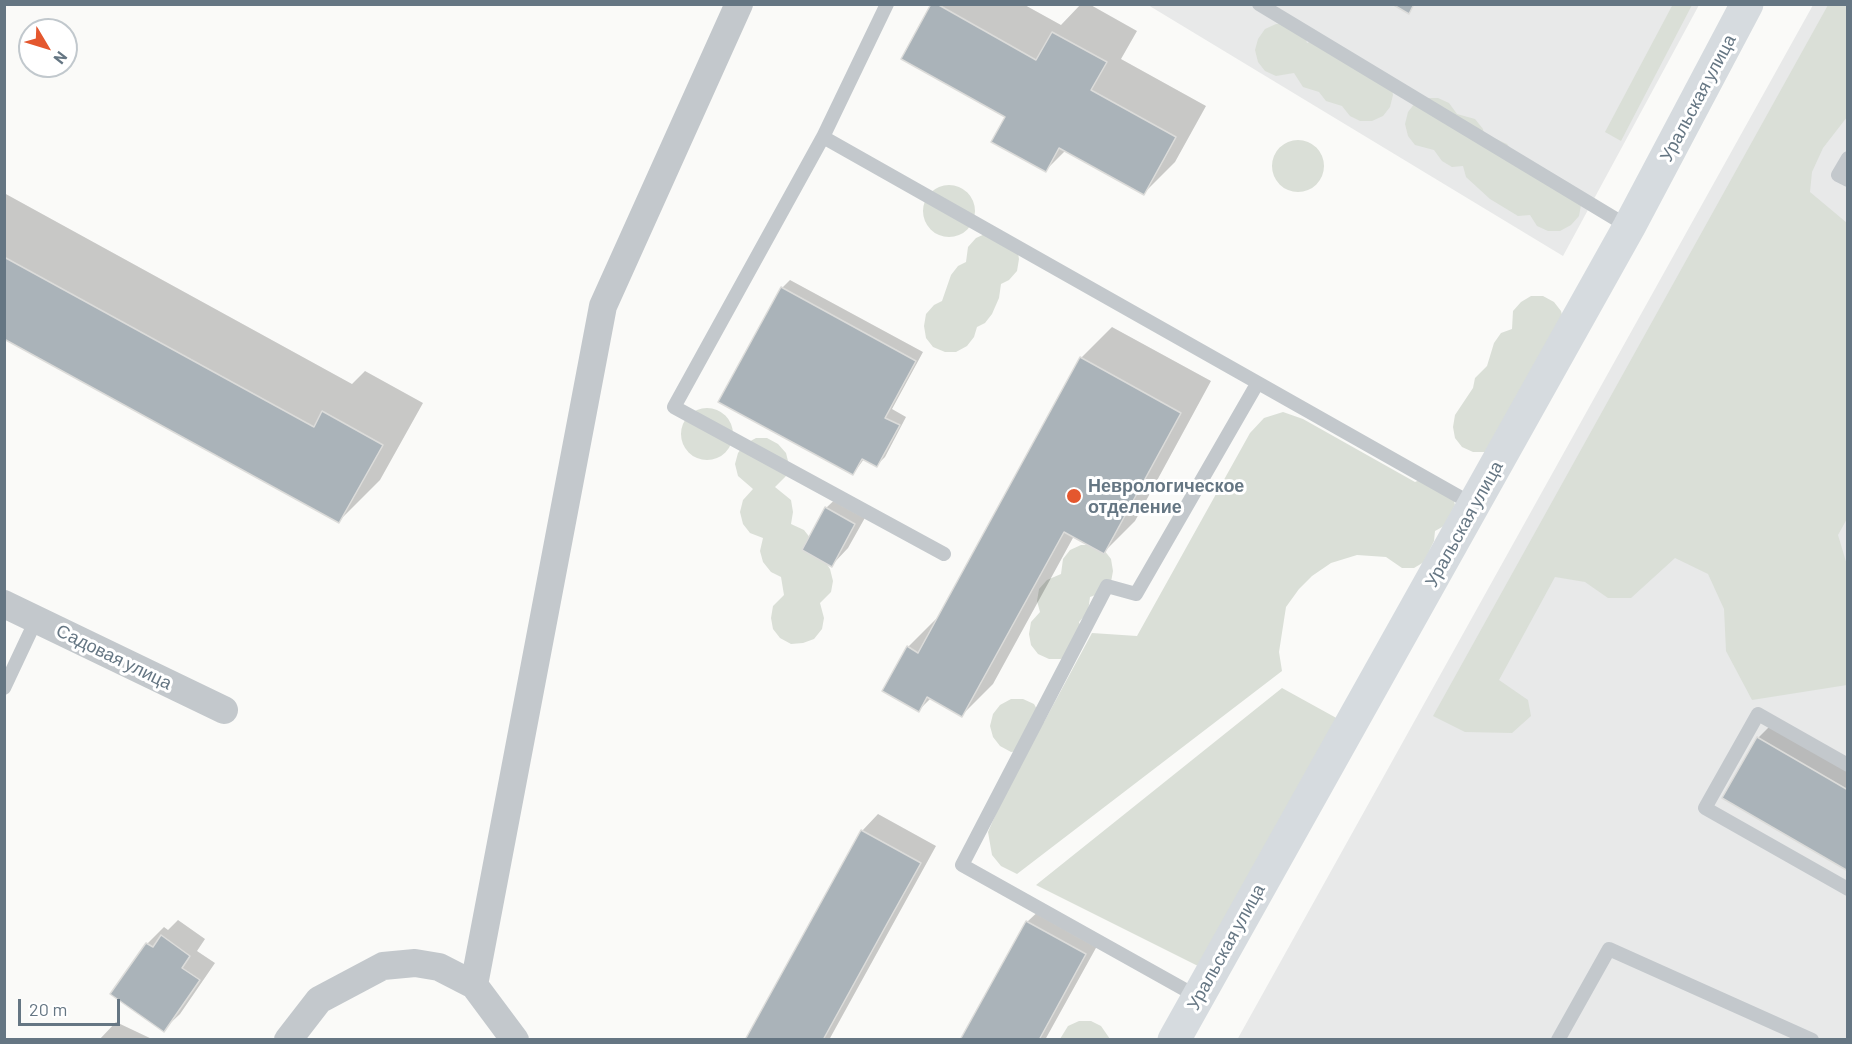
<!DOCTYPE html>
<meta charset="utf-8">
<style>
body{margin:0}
#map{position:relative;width:1852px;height:1044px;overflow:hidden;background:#fafaf8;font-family:Barlow,sans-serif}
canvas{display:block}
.frame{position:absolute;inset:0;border:6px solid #657683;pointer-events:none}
.north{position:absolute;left:18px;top:18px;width:60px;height:60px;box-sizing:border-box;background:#fff;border:2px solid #c1c8cd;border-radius:50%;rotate:128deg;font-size:16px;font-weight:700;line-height:24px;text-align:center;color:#657683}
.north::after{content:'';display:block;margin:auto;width:21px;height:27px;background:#e4572e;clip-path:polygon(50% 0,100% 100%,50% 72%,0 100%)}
.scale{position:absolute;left:18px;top:999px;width:102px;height:27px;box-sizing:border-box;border:3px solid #657683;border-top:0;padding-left:8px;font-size:18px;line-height:21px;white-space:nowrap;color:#657683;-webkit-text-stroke:4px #fff;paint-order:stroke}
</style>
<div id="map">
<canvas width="1852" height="1044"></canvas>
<div class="frame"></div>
<div class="north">N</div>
<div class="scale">20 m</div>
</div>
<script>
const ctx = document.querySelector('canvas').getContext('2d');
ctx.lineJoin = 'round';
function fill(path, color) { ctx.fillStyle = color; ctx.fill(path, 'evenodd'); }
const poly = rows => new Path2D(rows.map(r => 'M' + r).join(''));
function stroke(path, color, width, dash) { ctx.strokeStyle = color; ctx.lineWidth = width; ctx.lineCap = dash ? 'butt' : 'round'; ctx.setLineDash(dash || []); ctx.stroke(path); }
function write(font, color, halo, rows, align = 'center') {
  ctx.font = font + ' Barlow,sans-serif'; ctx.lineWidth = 6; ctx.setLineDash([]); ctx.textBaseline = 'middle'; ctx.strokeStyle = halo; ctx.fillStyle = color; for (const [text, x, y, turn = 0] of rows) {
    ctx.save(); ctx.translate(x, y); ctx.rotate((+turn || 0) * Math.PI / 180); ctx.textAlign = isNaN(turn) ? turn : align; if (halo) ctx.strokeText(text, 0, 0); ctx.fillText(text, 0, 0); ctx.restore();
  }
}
const built = poly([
 [1148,5,1699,5,1563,256],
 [1813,5,1847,5,1847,1039,1237,1040]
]);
const green = poly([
 [1673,4,1692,5,1621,141,1605,132],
 [1828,5,1847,5,1847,117,1823,148,1812,172,1810,192,1847,223,1848,517,1838,535,1847,565,1847,685,1752,700,1726,651,1724,609,1708,574,1675,558,1631,598,1608,598,1585,582,1555,577,1499,680,1528,700,1531,716,1512,733,1465,732,1433,716],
 [1276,24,1288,24,1306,39,1307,43,1314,40,1391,83,1393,95,1390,107,1383,116,1372,121,1360,121,1350,116,1342,106,1326,101,1319,92,1303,87,1294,73,1276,76,1265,71,1258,62,1255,50,1258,39,1265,29],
 [1426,98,1438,98,1449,103,1457,114,1475,119,1483,129,1485,139,1496,139,1507,144,1513,152,1571,184,1578,193,1581,205,1579,216,1571,225,1560,231,1548,231,1537,226,1530,215,1518,216,1490,199,1466,177,1463,166,1452,167,1442,161,1434,150,1415,145,1408,136,1405,124,1408,112,1415,103],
 '1272 166a26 26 0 1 1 52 0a26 26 0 1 1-52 0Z',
 '923 211a26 26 0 1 1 52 0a26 26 0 1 1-52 0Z',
 [987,233,1017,247,1019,259,1017,271,1009,280,1001,284,999,298,992,314,985,323,977,327,974,337,967,346,956,352,945,352,933,347,926,338,924,326,926,314,934,305,942,301,951,275,958,266,966,262,968,247,976,238],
 [1531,296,1543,296,1554,302,1561,311,1564,322,1485,452,1473,452,1462,447,1455,438,1453,427,1455,415,1473,388,1475,378,1487,366,1494,343,1501,333,1512,329,1513,311,1521,302],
 '681 434a26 26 0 1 1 52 0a26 26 0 1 1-52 0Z',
 [1283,412,1303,419,1415,482,1422,479,1452,493,1455,505,1444,526,1435,531,1434,541,1424,562,1414,568,1402,568,1386,557,1357,555,1331,563,1312,576,1299,589,1286,607,1279,652,1282,671,1017,874,1001,866,992,855,988,832,1023,751,1011,752,1000,746,993,737,990,726,993,714,1000,705,1011,699,1023,699,1034,704,1044,722,1092,633,1137,636,1250,433,1264,418],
 [756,438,767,438,778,444,786,453,789,465,786,476,775,487,791,500,793,512,791,524,804,530,811,539,830,569,833,581,831,592,820,603,824,618,822,629,814,639,803,643,791,644,780,638,773,629,771,618,773,606,784,595,781,577,771,572,763,562,760,551,763,538,750,533,743,524,740,512,743,500,753,489,738,476,735,464,738,453,745,444],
 [1081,545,1093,545,1104,550,1111,559,1113,571,1111,582,1104,592,1090,597,1088,612,1079,622,1082,633,1072,654,1061,659,1049,659,1038,654,1031,645,1029,634,1031,622,1040,612,1037,601,1039,589,1047,580,1061,574,1063,559,1070,550],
 [1282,688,1340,720,1202,968,1036,885],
 [1079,1021,1091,1021,1101,1026,1110,1039,1060,1039,1068,1026]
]);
const shadow = poly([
 [933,4,1023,4,1061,25,1081,4,1089,4,1137,31,1121,59,1206,106,1175,162,1144,193,1066,150,1046,170,1007,117],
 [4,193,352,384,365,371,423,403,380,480,339,521,4,337],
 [790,280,923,352,892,409,906,417,885,457,877,465,864,459,853,474,782,288],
 [1112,327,1211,381,1135,521,1104,552,1074,536,993,684,962,715,931,698,919,710,908,647,939,616,1081,358],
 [843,492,871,507,848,548,832,565,826,508],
 [1774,722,1848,764,1848,870,1758,738],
 [878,814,936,846,829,1040,747,1040,862,831],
 [1044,906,1102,937,1045,1040,962,1040,1027,922],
 [178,920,205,939,197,951,215,963,180,1014,163,1030,112,994,147,944,164,927,168,930],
 [116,1022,154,1040,99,1040]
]);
const building = poly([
 [931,4,937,4,1036,60,1052,32,1107,62,1091,90,1176,137,1144,195,1059,148,1046,172,991,142,1005,117,901,59,931,4],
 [1392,4,1414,4,1409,14,1392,4],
 [4,257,314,427,322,411,383,445,339,523,4,339,4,257],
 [781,287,916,361,885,418,900,425,877,467,862,459,853,475,718,402,781,287],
 [1080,357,1181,413,1104,554,1064,532,962,717,927,697,919,712,882,691,907,646,918,653,1080,357],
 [825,507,855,524,832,567,802,550,825,507],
 [1757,737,1848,790,1848,871,1722,798,1757,737],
 [861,830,921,863,888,922,823,1040,745,1040,861,830],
 [1026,921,1086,954,1039,1040,960,1040,1026,921],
 [161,935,190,956,182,968,200,980,164,1032,110,994,146,943,153,947,161,935]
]);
const lane = poly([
 [887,4,823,137,674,407,944,554],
 [1259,4,1629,227],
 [823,137,1474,505],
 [1848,158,1838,175,1848,180],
 [4,688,36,620],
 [1848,765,1758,714,1705,808,1848,889],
 [1198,997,962,865,1107,586,1136,594,1257,384],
 [1558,1040,1609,949,1812,1040]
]);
const street = poly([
 [4,604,224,710],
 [474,985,603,306,739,4],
 [288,1040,319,1000,383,966,415,963,439,967,474,985,515,1040]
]);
const secondary = poly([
 [1174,1040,1629,227,1747,4]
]);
const markers = [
 [1074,496,8,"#e4572e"]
];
const streetNames = [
 ["Уральская улица",1698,98,-62],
 ["Уральская улица",1464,524,-61],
 ["Садовая улица",114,657,26],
 ["Уральская улица",1226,947,-61]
];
const poiNames = [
 ["Неврологическое",1088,486],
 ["отделение",1088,507]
];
fill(built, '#e8e9e9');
fill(green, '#dadfd7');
fill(shadow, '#0003');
fill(building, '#aab3b9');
stroke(building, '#dcdcda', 1.5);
stroke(lane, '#c3c8cc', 14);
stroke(street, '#c3c8cc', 28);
stroke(secondary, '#d6dbdf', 33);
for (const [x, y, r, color] of markers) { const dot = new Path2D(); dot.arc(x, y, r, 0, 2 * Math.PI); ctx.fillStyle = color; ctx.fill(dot); stroke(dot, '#fff', 2); }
write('18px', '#657683', '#fff', streetNames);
write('bold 18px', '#657683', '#fff', poiNames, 'left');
</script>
